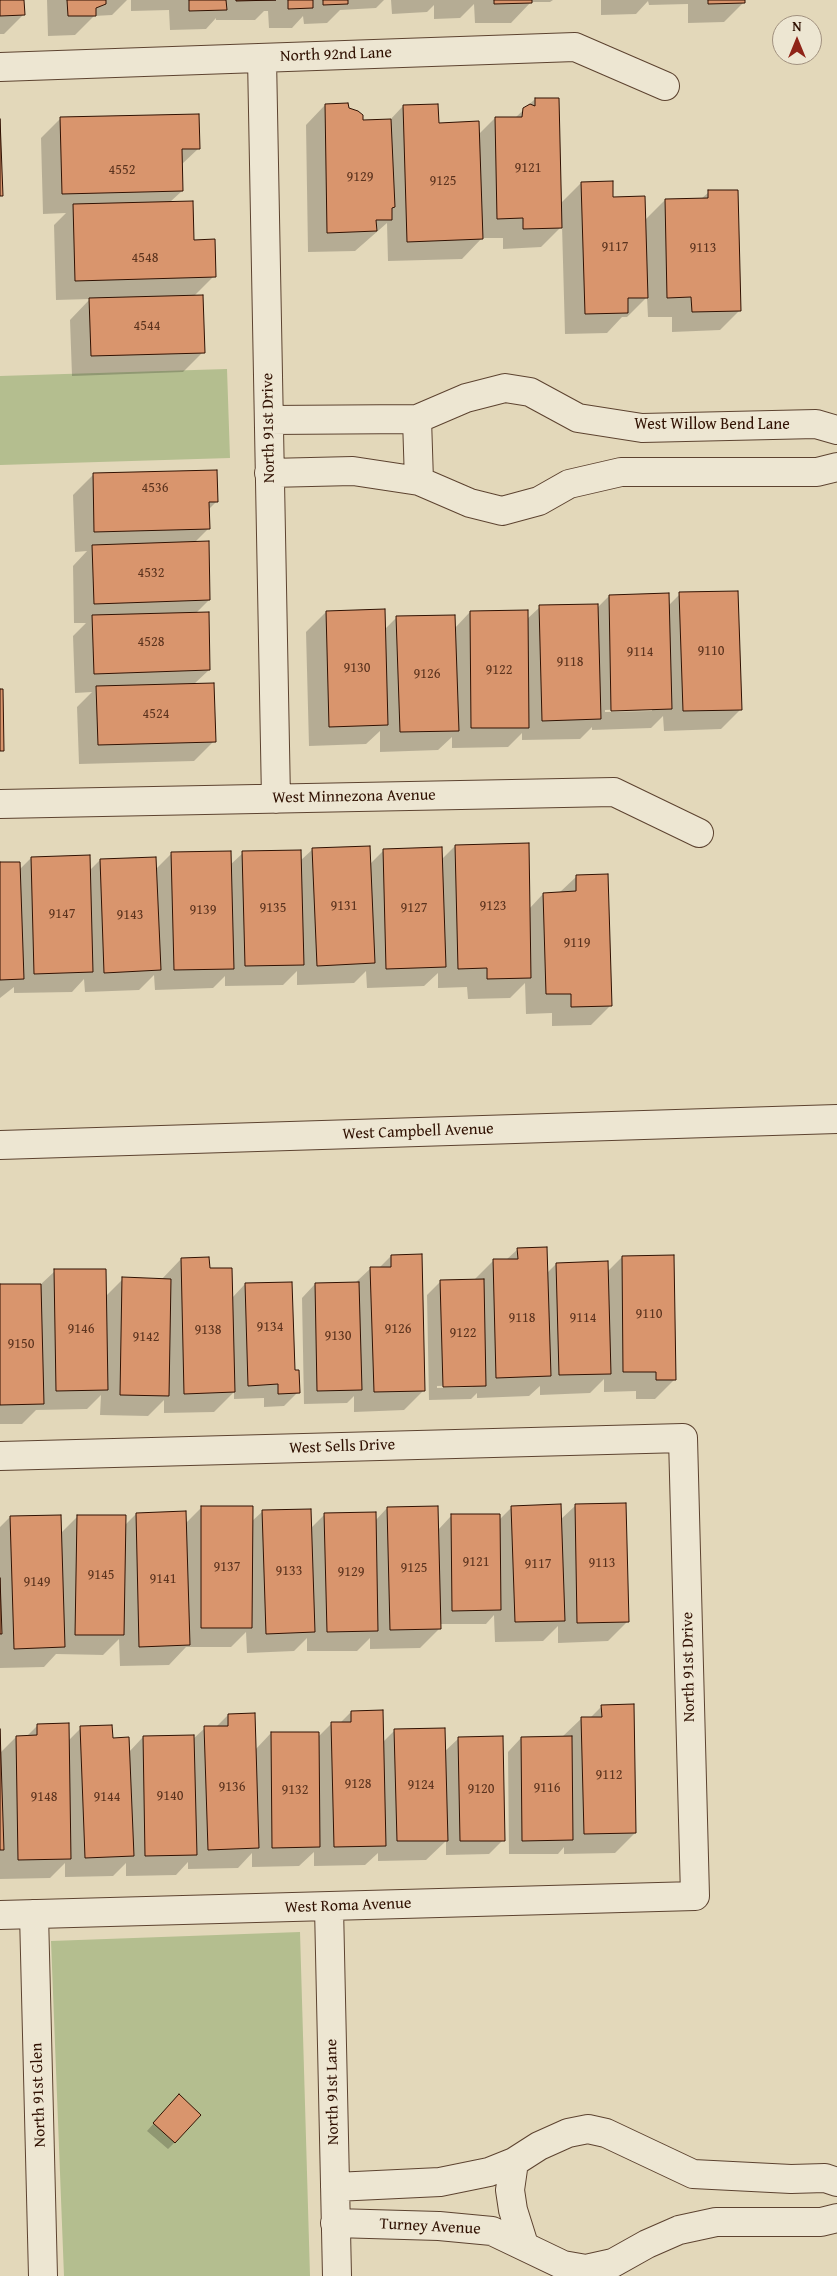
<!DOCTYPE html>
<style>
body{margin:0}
#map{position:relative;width:837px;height:2276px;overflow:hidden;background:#e3d8ba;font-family:"Gentium Book Plus",serif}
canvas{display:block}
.north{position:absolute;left:772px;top:15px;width:50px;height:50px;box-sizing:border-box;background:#ede6d2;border:1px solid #a1917f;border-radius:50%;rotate:0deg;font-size:14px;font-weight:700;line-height:20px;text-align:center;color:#301102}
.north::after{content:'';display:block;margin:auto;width:18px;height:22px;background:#8f2418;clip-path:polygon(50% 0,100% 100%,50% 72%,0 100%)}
</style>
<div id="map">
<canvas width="837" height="2276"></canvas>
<div class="north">N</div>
</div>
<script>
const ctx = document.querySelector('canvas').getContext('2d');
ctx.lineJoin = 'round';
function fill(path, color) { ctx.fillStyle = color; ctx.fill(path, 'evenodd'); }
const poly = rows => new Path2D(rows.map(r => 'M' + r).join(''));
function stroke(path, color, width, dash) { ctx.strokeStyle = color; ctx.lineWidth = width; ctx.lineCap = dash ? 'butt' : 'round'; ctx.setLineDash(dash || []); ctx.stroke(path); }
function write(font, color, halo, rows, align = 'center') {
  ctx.font = font + ' "Gentium Book Plus",serif'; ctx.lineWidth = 5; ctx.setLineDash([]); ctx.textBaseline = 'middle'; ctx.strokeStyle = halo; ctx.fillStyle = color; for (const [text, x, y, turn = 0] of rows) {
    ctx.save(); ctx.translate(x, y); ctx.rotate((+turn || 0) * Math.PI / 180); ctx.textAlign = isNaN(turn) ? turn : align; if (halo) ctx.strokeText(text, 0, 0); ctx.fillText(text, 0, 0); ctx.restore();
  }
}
const green = poly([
 [227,369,230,458,0,465,0,376],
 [300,1932,310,2276,64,2276,51,1941]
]);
const shadow = poly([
 [0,0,23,0,24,14,4,34,0,34],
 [47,0,127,0,112,15,94,16,75,35,48,36],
 [131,0,384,0,376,8,340,10,327,23,304,24,303,16,292,28,269,28,268,11,264,11,255,20,216,20,216,18,206,29,170,30,169,10,131,11],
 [391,0,553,0,550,2,531,2,511,23,475,23,474,4,460,18,434,19,434,5,427,12,392,14],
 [601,0,744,0,744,2,724,22,688,23,688,4,649,5,648,1,636,14,601,15],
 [535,99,560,204,581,183,612,198,645,220,665,200,701,199,709,192,740,310,720,330,672,332,672,317,648,317,647,297,627,317,622,317,607,333,565,334,562,226,541,247,503,249,503,238,482,238,462,259,388,261,387,223,355,251,308,252,306,125,325,105,348,110,362,121,389,121,403,106,438,124,478,135,495,118,515,118],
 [61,118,199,148,181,165,182,191,170,202,214,276,194,296,203,352,183,372,72,376,70,320,90,299,56,300,54,225,66,213,43,214,41,138],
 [93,475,217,501,208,510,209,528,194,543,209,600,196,613,209,670,194,684,214,741,194,761,79,764,77,707,92,692,75,693,73,636,86,623,74,623,73,566,87,551,75,552,73,495],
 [680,594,741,709,721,729,664,731,663,716,651,728,592,730,592,727,580,739,522,740,522,733,508,747,452,748,452,737,438,750,380,752,380,731,366,744,309,746,306,632,326,612,384,630,396,618,454,629,470,612,526,620,540,607,597,608,609,596,668,606],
 [652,708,652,711,605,712,605,710],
 [455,846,529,909,543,894,559,893,577,876,611,1005,591,1025,552,1026,552,1013,526,1014,525,983,510,998,468,999,467,987,438,988,438,973,424,986,367,988,366,971,354,983,297,985,297,971,283,985,225,986,225,976,213,988,155,990,154,975,139,990,85,992,84,979,72,992,14,993,14,987,0,998,0,864,19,870,31,858,89,871,100,860,156,869,172,853,230,865,243,853,300,861,313,849,370,864,384,850,441,860],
 [518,1249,546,1274,556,1264,607,1272,622,1257,675,1379,655,1399,636,1399,636,1391,604,1392,604,1379,590,1393,540,1395,540,1386,529,1396,477,1398,477,1393,471,1399,429,1400,427,1295,441,1281,473,1281,494,1260,506,1260],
 [473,1385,473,1387,437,1388,437,1386],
 [391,1256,424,1390,404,1410,354,1412,354,1396,347,1403,304,1404,302,1298,315,1284,355,1283,371,1268,379,1268],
 [181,1259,209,1270,232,1298,245,1284,294,1371,298,1392,284,1406,264,1407,264,1398,234,1399,234,1392,214,1412,164,1413,164,1400,148,1416,100,1415,101,1395,87,1409,36,1410,22,1424,0,1424,0,1285,40,1285,55,1271,105,1297,123,1279,161,1280],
 [575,1506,628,1621,608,1641,558,1643,558,1626,543,1641,495,1642,494,1615,486,1624,440,1624,440,1628,420,1648,370,1649,370,1638,357,1651,307,1651,307,1638,294,1651,247,1653,246,1632,231,1647,186,1647,169,1665,120,1666,119,1639,103,1655,56,1654,44,1667,0,1668,0,1527,10,1517,60,1534,78,1516,125,1525,136,1514,186,1523,202,1507,251,1522,263,1511,310,1529,325,1514,375,1521,387,1508,438,1530,452,1515,499,1520,512,1507,560,1520],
 [602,1706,635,1833,615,1853,564,1854,564,1847,558,1854,509,1854,508,1752,521,1738,562,1737,582,1718,590,1718],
 [351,1712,382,1743,395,1730,444,1752,459,1738,503,1840,489,1854,446,1855,446,1841,426,1860,378,1861,378,1853,365,1865,314,1866,314,1852,299,1866,252,1867,252,1853,238,1868,188,1869,188,1862,176,1875,126,1876,126,1863,113,1876,65,1877,65,1863,50,1878,0,1879,0,1731,1,1752,16,1737,26,1737,38,1725,68,1741,81,1728,112,1739,129,1752,143,1737,193,1739,205,1728,216,1727,228,1715,255,1750,271,1733,318,1737,331,1724,340,1723],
 [172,2103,175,2142,168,2149,147,2131]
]);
const building = poly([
 [0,0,24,0,25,15,0,16,0,0],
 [67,0,106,0,106,4,96,8,96,16,68,16,67,0],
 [189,0,226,0,227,10,189,11,189,0],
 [236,0,276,0,236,1,236,0],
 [288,0,313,0,313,8,288,9,288,0],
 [323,0,348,0,348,4,323,5,323,0],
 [494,0,532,0,532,3,494,4,494,0],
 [708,0,745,0,745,3,708,4,708,0],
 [535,98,559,98,562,228,523,229,523,218,497,219,495,117,522,117,523,108,530,104,535,106,535,98],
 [348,103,349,108,358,111,363,115,363,120,391,119,395,207,392,208,392,220,376,220,377,231,327,233,325,104,348,103],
 [438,104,439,123,479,121,483,239,407,242,403,105,438,104],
 [199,114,200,149,182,149,183,191,62,194,60,117,199,114],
 [0,119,3,196,0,196,0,119],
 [613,181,613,197,645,196,648,298,628,298,628,313,585,314,581,182,613,181],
 [708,190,738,190,741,311,692,312,691,297,667,298,665,199,708,198,708,190],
 [193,201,194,240,215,239,216,277,75,281,73,204,193,201],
 [203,295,205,353,91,356,89,298,203,295],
 [217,470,218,502,209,502,210,529,94,532,93,473,217,470],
 [209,541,210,600,94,604,92,545,209,541],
 [738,591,742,710,683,711,679,592,738,591],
 [669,593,672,709,611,711,609,595,669,593],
 [598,604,601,719,542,721,539,605,598,604],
 [385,609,388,725,329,727,326,611,385,609],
 [528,610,529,728,471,728,470,611,528,610],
 [209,612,210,670,94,674,92,615,209,612],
 [455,615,459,731,400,732,396,616,455,615],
 [214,683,216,742,98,745,96,686,214,683],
 [0,689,3,689,4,751,0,751,0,689],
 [529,843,531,978,487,979,487,968,458,969,455,845,529,843],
 [370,846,375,963,317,966,312,848,370,846],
 [442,847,446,967,386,969,383,849,442,847],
 [301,850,304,965,245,966,242,851,301,850],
 [231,851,234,969,174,970,171,852,231,851],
 [90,855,93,972,34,974,31,857,90,855],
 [156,857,161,970,104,973,100,859,156,857],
 [0,862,20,862,24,979,0,980,0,862],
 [608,874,612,1006,571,1007,571,994,546,994,543,893,576,891,576,875,608,874],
 [547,1247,551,1376,496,1378,493,1259,518,1259,517,1248,547,1247],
 [422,1254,425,1391,374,1392,370,1267,391,1267,391,1255,422,1254],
 [674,1255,676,1380,656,1380,656,1372,623,1372,622,1256,674,1255],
 [209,1257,210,1268,232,1268,235,1392,184,1394,181,1258,209,1257],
 [608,1261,611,1374,559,1375,556,1263,608,1261],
 [54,1269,106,1269,108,1390,56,1391,54,1269],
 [122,1277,171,1279,169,1396,120,1395,122,1277],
 [484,1279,486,1386,443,1387,440,1280,484,1279],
 [292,1282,295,1370,299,1370,300,1393,278,1394,278,1384,248,1386,245,1283,292,1282],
 [359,1282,362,1390,317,1391,315,1283,359,1282],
 [0,1284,41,1284,44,1404,0,1405,0,1284],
 [626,1503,629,1622,577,1623,575,1504,626,1503],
 [561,1504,565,1621,515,1622,511,1506,561,1504],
 [201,1506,253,1506,252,1628,201,1628,201,1506],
 [438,1506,441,1629,390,1630,387,1507,438,1506],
 [311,1509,315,1632,266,1634,262,1510,311,1509],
 [186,1511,190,1645,139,1647,136,1513,186,1511],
 [376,1512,378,1631,327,1632,324,1513,376,1512],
 [451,1514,500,1514,501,1610,452,1611,451,1514],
 [61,1515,65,1647,14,1649,10,1516,61,1515],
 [77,1515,126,1515,124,1635,75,1635,77,1515],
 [0,1578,2,1634,0,1634,0,1578],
 [634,1704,636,1833,584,1834,581,1717,602,1717,601,1705,634,1704],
 [383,1710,386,1846,334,1847,331,1722,351,1722,351,1711,383,1710],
 [255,1713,259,1848,208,1850,204,1726,228,1726,228,1714,255,1713],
 [69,1723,71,1859,18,1860,16,1736,37,1735,37,1724,69,1723],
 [112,1725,113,1738,129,1737,134,1856,85,1858,80,1726,112,1725],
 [445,1728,448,1841,397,1841,394,1729,445,1728],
 [0,1729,4,1850,0,1850,0,1729],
 [271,1732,319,1732,320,1847,272,1848,271,1732],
 [194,1735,197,1855,145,1856,143,1736,194,1735],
 [503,1736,505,1841,460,1841,458,1737,503,1736],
 [572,1736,573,1840,522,1841,521,1737,572,1736],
 [179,2094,201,2115,175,2143,153,2123,179,2094]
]);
const minor = poly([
 [262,58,276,799],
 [0,67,575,47,665,86],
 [417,419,419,481],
 [269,420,417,419,466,398,505,388,530,392,578,418,642,428,816,424,837,430],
 [269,473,353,471,419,481,470,503,502,511,539,501,569,484,621,472,817,472,837,467],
 [0,804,614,792,699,833],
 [0,1145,837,1119],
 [0,1456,683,1438,695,1896,0,1915],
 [329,1907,337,2276],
 [34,1914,43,2276],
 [514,2162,510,2190,513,2210,524,2245],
 [335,2187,440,2182,489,2172,514,2162,539,2146,568,2133,588,2129,606,2133,693,2174,791,2179,825,2178,837,2182],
 [335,2223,439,2226,492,2231,563,2265,586,2269,613,2263,647,2244,679,2230,716,2222,821,2222,837,2218]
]);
const numberNames = [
 ["9121",528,168],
 ["4552",122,170],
 ["9129",360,177],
 ["9125",443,181],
 ["9117",615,247],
 ["9113",703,248],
 ["4548",145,258],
 ["4544",147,326],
 ["4536",155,488],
 ["4532",151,573],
 ["4528",151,642],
 ["9110",711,651],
 ["9114",640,652],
 ["9118",570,662],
 ["9130",357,668],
 ["9122",499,670],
 ["9126",427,674],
 ["4524",156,714],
 ["9131",344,906],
 ["9123",493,906],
 ["9135",273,908],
 ["9127",414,908],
 ["9139",203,910],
 ["9147",62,914],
 ["9143",130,915],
 ["9119",577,943],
 ["9110",649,1314],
 ["9118",522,1318],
 ["9114",583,1318],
 ["9134",270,1327],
 ["9146",81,1329],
 ["9126",398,1329],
 ["9138",208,1330],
 ["9122",463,1333],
 ["9130",338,1336],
 ["9142",146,1337],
 ["9150",21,1344],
 ["9121",476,1562],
 ["9113",602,1563],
 ["9117",538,1564],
 ["9137",227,1567],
 ["9125",414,1568],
 ["9133",289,1571],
 ["9129",351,1572],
 ["9145",101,1575],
 ["9141",163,1579],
 ["9149",37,1582],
 ["9112",609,1775],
 ["9128",358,1784],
 ["9124",421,1785],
 ["9136",232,1787],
 ["9116",547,1788],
 ["9120",481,1789],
 ["9132",295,1790],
 ["9140",170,1796],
 ["9148",44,1797],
 ["9144",107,1797]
];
const streetNames = [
 ["North 92nd Lane",336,55,-2],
 ["West Willow Bend Lane",712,425],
 ["North 91st Drive",269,428,-91],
 ["West Minnezona Avenue",354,797,-1],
 ["West Campbell Avenue",418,1132,-2],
 ["West Sells Drive",342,1447,-2],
 ["North 91st Drive",689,1667,-91],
 ["West Roma Avenue",348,1906,-2],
 ["North 91st Lane",333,2092,-91],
 ["North 91st Glen",39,2095,-92],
 ["Turney Avenue",430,2227,3]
];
fill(green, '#b4be8f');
fill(shadow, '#0003');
fill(building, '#d9956d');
stroke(building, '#301102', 1);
stroke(minor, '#5d4330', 30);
stroke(minor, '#ede6d2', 28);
write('14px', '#5a321d', null, numberNames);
write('16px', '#301102', '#ede6d2', streetNames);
</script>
